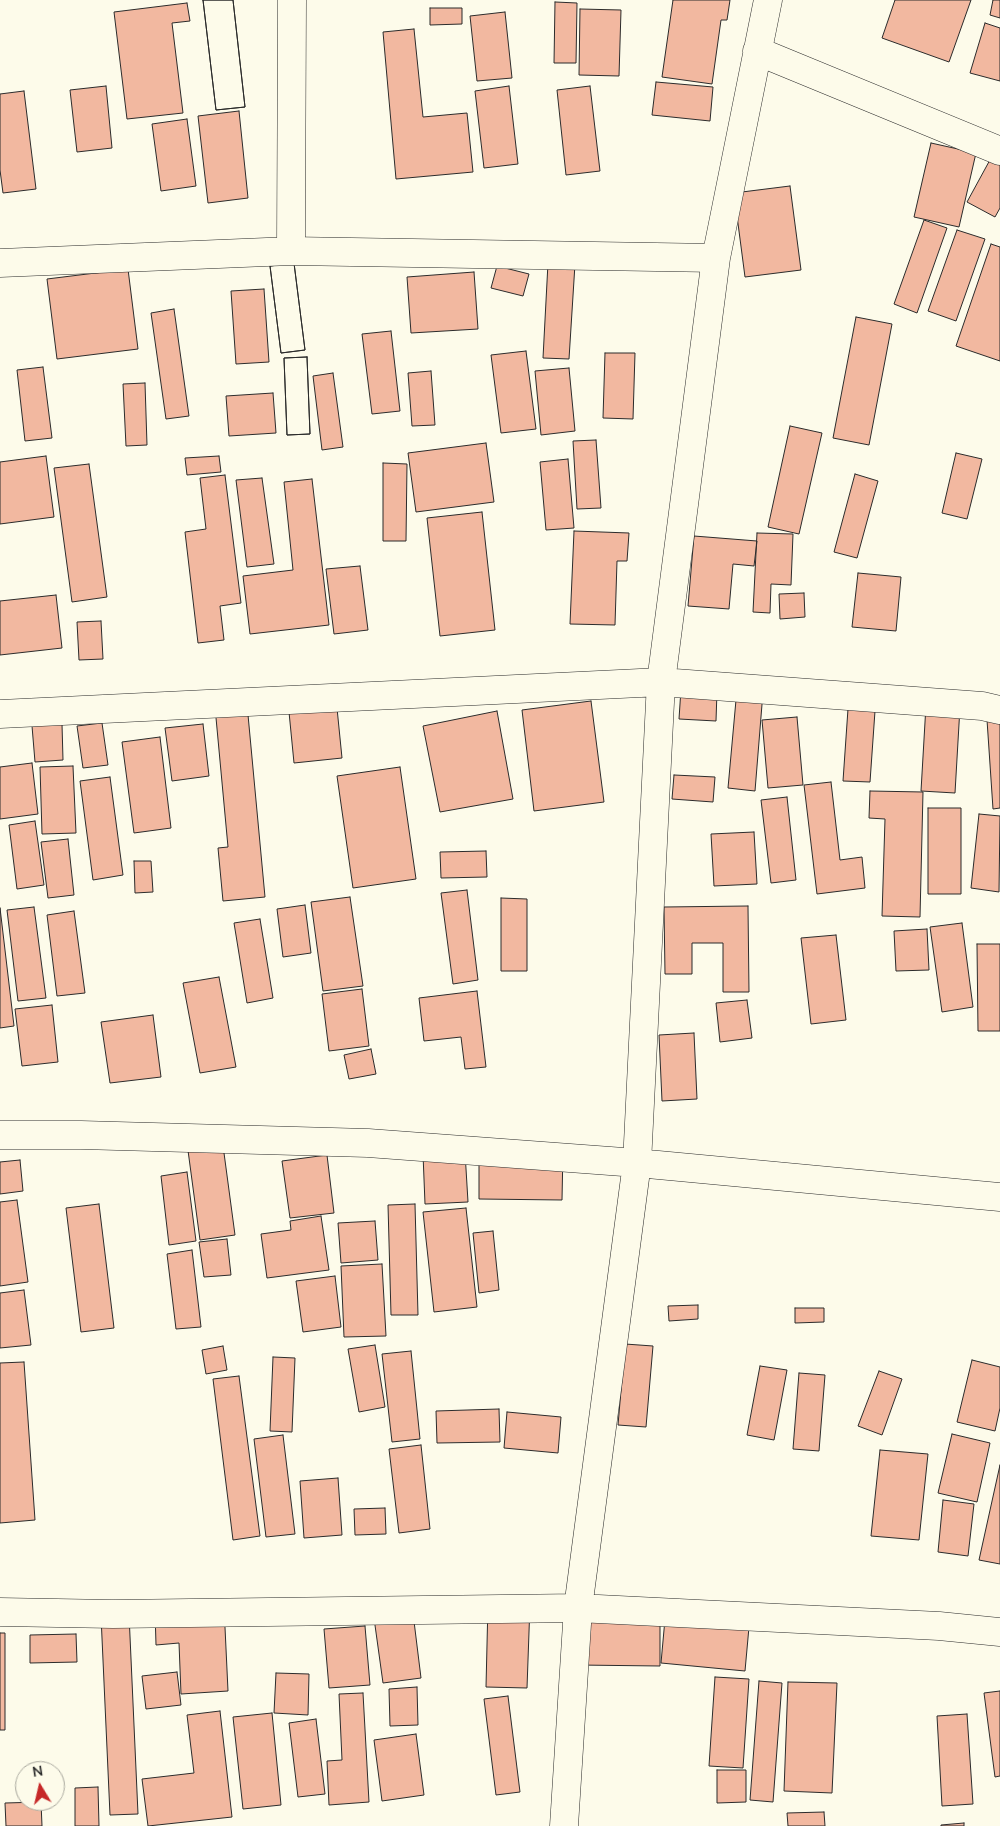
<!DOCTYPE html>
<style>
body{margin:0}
#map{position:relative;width:1000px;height:1826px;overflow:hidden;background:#fdfbea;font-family:"Nunito Sans",sans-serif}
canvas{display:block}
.north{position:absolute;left:15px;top:1761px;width:50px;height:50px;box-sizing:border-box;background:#fdfbea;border:1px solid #a9a89e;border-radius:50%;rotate:351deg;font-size:14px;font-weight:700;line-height:20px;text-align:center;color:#2b2b2b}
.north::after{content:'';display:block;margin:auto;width:18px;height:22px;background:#c62828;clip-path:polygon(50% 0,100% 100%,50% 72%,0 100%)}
</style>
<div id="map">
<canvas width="1000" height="1826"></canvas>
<div class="north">N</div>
</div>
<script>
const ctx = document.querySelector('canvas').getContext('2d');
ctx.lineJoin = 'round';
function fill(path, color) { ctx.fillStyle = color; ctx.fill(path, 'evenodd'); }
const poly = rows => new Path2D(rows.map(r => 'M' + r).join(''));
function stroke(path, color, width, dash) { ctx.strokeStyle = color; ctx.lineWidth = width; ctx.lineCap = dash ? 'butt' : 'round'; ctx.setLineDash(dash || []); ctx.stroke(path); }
const building = poly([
 [203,0,233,0,245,107,216,110,203,0],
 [203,0,233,0,245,107,216,110,203,0],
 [673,0,730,0,727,20,721,20,712,84,662,77,673,0],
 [895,0,971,0,949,62,882,38,895,0],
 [993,0,1000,0,1000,18,990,15,993,0],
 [555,2,577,3,576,63,554,63,555,2],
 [187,3,190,21,172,23,183,113,127,119,114,12,187,3],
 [430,8,462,8,462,24,430,25,430,8],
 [580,9,621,10,619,76,579,75,580,9],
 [505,12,512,78,477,81,470,16,505,12],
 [985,23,1000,28,1000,81,970,73,985,23],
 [414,29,423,117,467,113,473,172,396,179,383,32,414,29],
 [656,82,713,87,710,121,652,115,656,82],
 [106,86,112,148,77,152,70,90,106,86],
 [509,86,518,164,484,168,475,91,509,86],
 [590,86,600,171,566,175,557,90,590,86],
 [24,91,36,189,3,193,0,170,0,94,24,91],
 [239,111,248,198,208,203,198,116,239,111],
 [187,119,196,186,161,191,152,124,187,119],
 [931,143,976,153,959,227,914,217,931,143],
 [991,158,1000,163,1000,208,995,217,967,202,991,158],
 [790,186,801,270,745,277,734,193,790,186],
 [924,220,947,228,917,313,894,304,924,220],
 [957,230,985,239,956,321,928,311,957,230],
 [991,244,1000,247,1000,361,956,346,991,244],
 [294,263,305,350,281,353,270,266,294,263],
 [294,263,305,350,281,353,270,266,294,263],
 [548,263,575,264,569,359,543,358,548,263],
 [497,266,529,274,523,296,491,288,497,266],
 [128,269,138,349,57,359,47,279,128,269],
 [474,272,478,329,411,333,407,277,474,272],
 [264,289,269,362,236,364,231,291,264,289],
 [174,309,189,416,166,419,151,313,174,309],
 [856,317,892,324,869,445,833,438,856,317],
 [391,331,400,411,372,414,362,334,391,331],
 [526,351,536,429,501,433,491,355,526,351],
 [605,353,635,353,633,419,603,418,605,353],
 [307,357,310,434,287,435,284,358,307,357],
 [307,357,310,434,287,435,284,358,307,357],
 [43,367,52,438,25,441,17,370,43,367],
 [569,368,575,431,541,435,535,371,569,368],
 [431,371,435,425,412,426,408,373,431,371],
 [333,373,343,447,322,450,313,376,333,373],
 [145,383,147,445,126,446,123,384,145,383],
 [273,393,276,433,229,436,226,396,273,393],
 [790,426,822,433,799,534,768,527,790,426],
 [596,440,601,508,577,509,573,441,596,440],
 [486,443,494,502,416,512,408,453,486,443],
 [956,453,982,459,967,519,942,513,956,453],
 [46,456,54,517,0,524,0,462,46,456],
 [219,456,221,472,187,475,185,458,219,456],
 [568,459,574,528,546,530,540,462,568,459],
 [383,463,407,464,406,541,383,541,383,463],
 [89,464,107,597,72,602,54,468,89,464],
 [855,474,878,481,857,558,834,552,855,474],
 [225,475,241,603,220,606,224,640,198,643,185,532,206,529,200,478,225,475],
 [262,478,274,564,247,567,236,480,262,478],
 [312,479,329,625,250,634,243,576,293,570,284,482,312,479],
 [482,512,495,630,440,636,427,518,482,512],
 [574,531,629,533,627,561,617,561,615,625,570,624,574,531],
 [757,533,793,534,791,585,771,584,770,613,753,612,757,533],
 [694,536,757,541,754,566,733,564,729,609,688,606,694,536],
 [360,566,368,630,334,634,326,569,360,566],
 [858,573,901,577,896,631,852,627,858,573],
 [804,593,805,617,780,619,779,594,804,593],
 [56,595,62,648,0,655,0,601,56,595],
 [101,621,103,659,79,660,77,622,101,621],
 [681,689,717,691,716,721,679,719,681,689],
 [737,689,763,692,755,791,728,788,737,689],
 [591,701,604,802,534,811,522,710,591,701],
 [247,704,265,897,223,901,218,848,228,847,215,707,247,704],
 [1000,704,1000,808,993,809,986,705,1000,704],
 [926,705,960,707,955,793,921,791,926,705],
 [337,708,342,758,294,763,289,712,337,708],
 [848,709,875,711,870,782,843,781,848,709],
 [497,711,513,799,440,812,423,726,497,711],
 [797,717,803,785,768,788,762,720,797,717],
 [102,723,108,765,83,768,77,726,102,723],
 [62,724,63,760,35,762,32,726,62,724],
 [203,724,209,776,172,781,165,728,203,724],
 [160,737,171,828,134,833,122,742,160,737],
 [32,763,38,814,0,819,0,767,32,763],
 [73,766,76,833,42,834,40,767,73,766],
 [400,767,416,879,353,888,337,776,400,767],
 [674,775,715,777,713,802,672,799,674,775],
 [110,777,123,875,93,880,80,781,110,777],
 [831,782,840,860,862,857,865,888,817,894,804,785,831,782],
 [870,791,923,792,920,917,882,916,885,819,869,818,870,791],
 [787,797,796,880,771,883,761,800,787,797],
 [928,808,961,808,961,894,928,894,928,808],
 [979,814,1000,816,999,892,971,888,979,814],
 [35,821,44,885,17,889,9,825,35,821],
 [754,832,757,884,714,886,711,834,754,832],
 [68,839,74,895,48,898,41,842,68,839],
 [486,851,487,877,441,878,440,852,486,851],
 [134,861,151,861,153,892,135,893,134,861],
 [467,890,478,980,453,984,441,893,467,890],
 [350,897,363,986,323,991,311,902,350,897],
 [501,898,527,899,527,971,501,971,501,898],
 [305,905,311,953,283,957,277,909,305,905],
 [748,906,749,992,723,992,723,943,692,943,692,974,665,974,664,907,748,906],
 [34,907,46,998,18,1001,7,910,34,907],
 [0,908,14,1026,0,1028,0,908],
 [74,911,85,993,57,996,47,915,74,911],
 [260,919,273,998,247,1003,234,923,260,919],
 [962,923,973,1007,942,1012,930,927,962,923],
 [927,929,929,970,896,971,894,931,927,929],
 [836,935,846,1020,811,1024,801,938,836,935],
 [977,944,1000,944,1000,1031,978,1031,977,944],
 [219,977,236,1067,200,1073,183,983,219,977],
 [362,989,369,1046,329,1051,322,994,362,989],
 [477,991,486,1067,465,1069,461,1037,424,1041,419,998,477,991],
 [747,1000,752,1038,720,1042,716,1003,747,1000],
 [52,1005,58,1062,22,1066,15,1009,52,1005],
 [153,1015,161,1077,110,1083,101,1022,153,1015],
 [694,1033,697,1099,662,1101,659,1035,694,1033],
 [371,1049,376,1074,349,1079,344,1055,371,1049],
 [222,1138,235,1235,200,1240,187,1143,222,1138],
 [479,1149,563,1150,562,1200,479,1199,479,1149],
 [465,1152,468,1202,425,1204,423,1154,465,1152],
 [327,1155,334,1213,290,1218,282,1161,327,1155],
 [20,1160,23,1191,0,1194,0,1162,20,1160],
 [187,1172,196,1241,169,1245,161,1176,187,1172],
 [17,1200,28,1282,0,1286,0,1202,17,1200],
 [99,1204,114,1328,81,1332,66,1208,99,1204],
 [415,1204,418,1315,391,1315,388,1205,415,1204],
 [466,1208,477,1307,434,1312,423,1212,466,1208],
 [321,1216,329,1270,267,1278,261,1234,291,1230,290,1221,321,1216],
 [375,1221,378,1260,341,1263,338,1223,375,1221],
 [493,1231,499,1290,479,1293,473,1233,493,1231],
 [227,1239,231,1275,204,1277,199,1242,227,1239],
 [192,1250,201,1327,176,1329,167,1254,192,1250],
 [382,1264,386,1336,344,1337,341,1266,382,1264],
 [335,1276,341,1327,303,1332,296,1281,335,1276],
 [24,1290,31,1345,0,1348,0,1293,24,1290],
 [698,1305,698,1319,669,1321,668,1306,698,1305],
 [795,1308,824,1308,824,1322,795,1323,795,1308],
 [625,1344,653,1346,646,1427,618,1425,625,1344],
 [375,1345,385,1407,359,1412,348,1349,375,1345],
 [223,1346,227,1370,206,1374,202,1350,223,1346],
 [411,1351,420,1439,392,1442,382,1354,411,1351],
 [273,1357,295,1358,292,1432,270,1431,273,1357],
 [972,1360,1000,1367,1000,1408,995,1431,957,1422,972,1360],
 [24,1362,35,1520,0,1523,0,1363,24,1362],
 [760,1366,787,1370,774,1440,747,1435,760,1366],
 [879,1371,902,1379,882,1435,858,1426,879,1371],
 [799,1373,825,1375,819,1451,793,1449,799,1373],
 [239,1376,260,1536,233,1540,213,1379,239,1376],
 [499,1409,500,1442,437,1443,436,1411,499,1409],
 [507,1412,561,1417,558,1453,504,1448,507,1412],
 [952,1434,990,1443,977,1502,938,1493,952,1434],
 [283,1435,295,1534,266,1537,254,1439,283,1435],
 [421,1445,430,1529,399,1533,389,1449,421,1445],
 [880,1450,928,1454,919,1540,871,1536,880,1450],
 [1000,1465,1000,1564,979,1560,1000,1465],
 [338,1478,342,1535,304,1538,300,1481,338,1478],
 [943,1500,974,1504,968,1556,938,1552,943,1500],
 [385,1508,386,1534,355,1535,354,1509,385,1508],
 [488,1603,530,1604,527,1688,486,1687,488,1603],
 [224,1606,228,1691,181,1694,179,1643,156,1645,155,1610,224,1606],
 [660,1606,660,1666,577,1665,577,1607,660,1606],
 [666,1608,750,1616,745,1671,661,1663,666,1608],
 [413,1613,421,1678,383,1683,374,1618,413,1613],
 [129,1614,138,1814,110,1815,101,1616,129,1614],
 [365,1626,370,1685,329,1688,324,1629,365,1626],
 [0,1633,5,1633,5,1730,0,1730,0,1633],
 [76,1634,77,1662,30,1663,30,1635,76,1634],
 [177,1672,181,1705,146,1709,142,1676,177,1672],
 [276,1673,309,1674,308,1715,274,1713,276,1673],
 [715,1677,749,1679,743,1768,709,1766,715,1677],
 [759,1681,782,1683,773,1802,750,1800,759,1681],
 [788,1682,837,1683,832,1793,784,1791,788,1682],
 [417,1687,418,1725,390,1726,389,1689,417,1687],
 [1000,1691,1000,1776,995,1777,984,1693,1000,1691],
 [363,1693,369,1802,329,1805,327,1761,342,1760,339,1694,363,1693],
 [508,1696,520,1792,496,1795,484,1699,508,1696],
 [220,1711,232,1817,148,1826,142,1779,194,1773,187,1715,220,1711],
 [272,1713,281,1805,243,1809,233,1717,272,1713],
 [967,1714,973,1804,942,1806,937,1716,967,1714],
 [316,1719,325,1794,298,1797,289,1723,316,1719],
 [416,1734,424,1795,382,1801,374,1740,416,1734],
 [717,1770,746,1770,746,1802,717,1803,717,1770],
 [98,1787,99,1826,75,1826,75,1788,98,1787],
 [41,1802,42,1826,6,1826,5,1803,41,1802],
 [824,1812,825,1826,788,1826,787,1813,824,1812],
 [964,1823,964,1826,941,1826,941,1825,964,1823]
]);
const street = poly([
 [757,51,1000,151],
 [291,251,292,0],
 [0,263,291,251,716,258],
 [0,714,661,682,982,706,1000,710],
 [0,1135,81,1135,368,1143,637,1163,1000,1197],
 [0,1612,113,1614,578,1608,939,1626,1000,1632],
 [564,1826,578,1608,637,1163,661,682,716,258,768,0]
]);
fill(building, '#f2b8a0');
stroke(building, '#2b2b2b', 1);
stroke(street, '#2b2b2b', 29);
stroke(street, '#fdfbea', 28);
</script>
